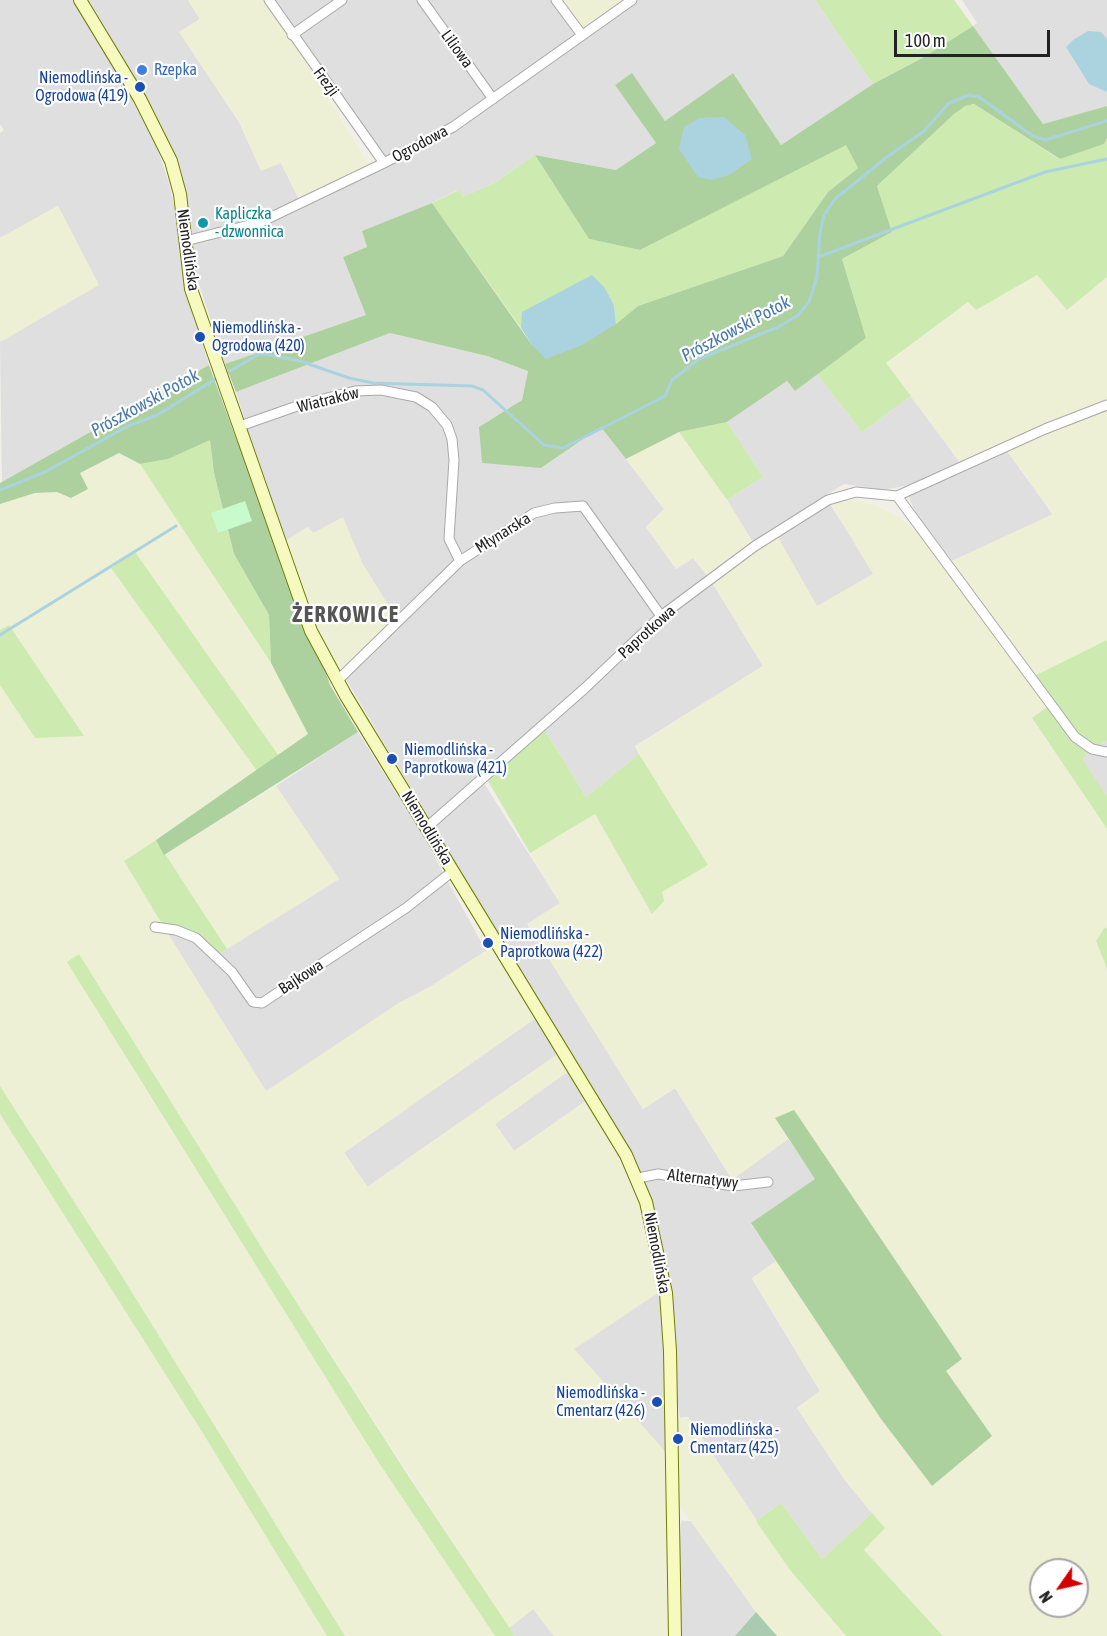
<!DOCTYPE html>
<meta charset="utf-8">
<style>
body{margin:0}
#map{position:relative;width:1107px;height:1636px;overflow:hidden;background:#f2efe9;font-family:"Asap Condensed",sans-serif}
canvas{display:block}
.north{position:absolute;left:1029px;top:1558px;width:60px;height:60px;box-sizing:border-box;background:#fff;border:2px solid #a7a7a7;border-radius:50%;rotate:236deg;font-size:16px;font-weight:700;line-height:24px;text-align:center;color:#222}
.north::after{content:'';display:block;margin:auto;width:21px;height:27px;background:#d40000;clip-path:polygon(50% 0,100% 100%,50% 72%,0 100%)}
.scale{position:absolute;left:894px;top:30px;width:156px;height:27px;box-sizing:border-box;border:3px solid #222;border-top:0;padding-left:8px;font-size:18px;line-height:21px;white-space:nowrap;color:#222;-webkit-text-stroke:4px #fff;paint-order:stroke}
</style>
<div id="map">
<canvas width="1107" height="1636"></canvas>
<div class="north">N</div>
<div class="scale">100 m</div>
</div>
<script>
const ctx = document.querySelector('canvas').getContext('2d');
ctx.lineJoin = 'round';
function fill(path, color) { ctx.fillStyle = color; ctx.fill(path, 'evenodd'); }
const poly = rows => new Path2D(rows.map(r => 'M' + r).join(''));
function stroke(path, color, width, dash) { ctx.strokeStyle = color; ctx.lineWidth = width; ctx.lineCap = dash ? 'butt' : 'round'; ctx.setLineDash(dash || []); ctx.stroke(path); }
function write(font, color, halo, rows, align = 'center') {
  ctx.font = font + ' "Asap Condensed",sans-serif'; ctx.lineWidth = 4.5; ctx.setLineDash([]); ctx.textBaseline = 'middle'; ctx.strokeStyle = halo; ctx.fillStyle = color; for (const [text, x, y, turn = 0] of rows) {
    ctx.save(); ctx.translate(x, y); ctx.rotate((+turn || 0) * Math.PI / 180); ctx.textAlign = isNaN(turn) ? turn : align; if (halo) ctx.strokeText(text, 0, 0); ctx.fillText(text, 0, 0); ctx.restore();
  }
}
const residential = poly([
 [0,0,73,0,134,100,157,148,169,183,176,214,183,280,209,365,2,482,0,342,98,284,58,206,0,238,0,133,4,130,0,124],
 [80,0,188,0,200,19,180,32,239,122,261,170,281,163,303,208,389,165,269,0,815,0,873,84,781,145,733,73,665,121,632,74,615,85,656,143,616,170,535,155,496,182,463,197,458,190,413,212,362,231,367,247,343,257,367,315,225,364,185,241,165,147],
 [962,0,1107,0,1107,106,1043,124,973,26,977,23],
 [390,333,487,356,528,371,522,400,479,427,541,468,602,427,664,509,646,527,676,569,693,558,710,579,763,666,635,746,639,754,586,797,542,726,480,777,560,903,528,924,643,1109,675,1088,732,1179,788,1139,816,1179,751,1224,776,1261,752,1279,820,1391,797,1408,844,1479,872,1513,822,1559,781,1503,756,1521,688,1417,680,1418,671,1358,672,1460,574,1349,665,1288,590,1098,514,1151,495,1124,572,1068,562,1051,367,1187,344,1152,540,1015,489,931,454,861,346,679,398,621,362,563,343,518,313,534,308,527,282,543,236,392],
 [817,374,862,432,911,396,966,471,1007,451,1053,515,952,561,915,512,904,486,883,490,844,484,825,496,874,574,817,607,776,534,755,546,727,500,763,477,727,422,787,381,795,391],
 [358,732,422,834,486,951,428,988,399,1003,266,1092,165,929,176,930,217,955,339,879,276,786],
 [1107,741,1107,796,1081,759,1092,749],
 [681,1521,692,1521,756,1612,735,1636,676,1636],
 [533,1609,554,1636,515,1636,509,1628]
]);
const farmland = poly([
 [188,0,269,0,368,164,299,199,281,163,261,171,239,122,179,32,200,19],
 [557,0,632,0,582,35],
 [58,206,99,285,0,342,0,238],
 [1037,275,1067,310,1107,277,1107,640,1030,678,1051,705,1032,719,1107,829,1107,929,1105,927,1096,941,1107,969,1107,1636,943,1636,864,1550,884,1528,844,1479,797,1408,820,1391,752,1278,776,1261,881,1419,932,1486,946,1371,962,1358,775,1118,788,1139,732,1180,675,1088,643,1109,527,924,560,903,530,853,595,814,650,909,662,892,707,865,635,747,763,666,710,579,693,558,676,569,646,527,664,509,626,459,679,432,727,500,755,546,776,534,817,606,873,574,831,504,855,500,875,505,898,516,919,534,964,583,952,561,1053,514,1002,443,961,463,886,364,968,302,976,310],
 [1041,1570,1077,1570,1077,1606,1041,1606],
 [119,453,140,464,271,663,308,734,279,756,135,553,111,567,257,771,124,861,165,929,266,1091,399,1003,428,988,496,944,540,1015,344,1153,368,1187,562,1051,573,1068,495,1124,514,1151,591,1098,626,1155,665,1288,574,1349,672,1459,672,1443,680,1418,688,1417,790,1570,846,1636,777,1636,756,1612,681,1508,673,1463,666,1512,674,1636,554,1636,533,1609,509,1628,270,1261,132,1040,120,1048,379,1463,495,1636,345,1636,120,1273,0,1086,0,685,35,738,8,625,0,630,0,504,35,493,57,492,80,473],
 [343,517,362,563,398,622,340,670,311,631,282,543,308,527,313,533],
 [276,786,339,879,227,949,164,855],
 [0,1114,204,1435,327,1636,0,1636]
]);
const grass = poly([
 [815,0,954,0,973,26,924,57,873,84],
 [974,104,1059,159,1104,144,1107,138,1107,277,1067,310,1037,275,976,310,968,302,886,363,911,396,862,432,817,374,866,338,842,259,892,232,877,186,949,118,965,105],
 [846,144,858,168,828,192,783,256,638,306,616,324,614,305,605,288,554,297,523,312,521,328,432,203,459,190,463,197,496,182,535,155,589,239,640,250],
 [727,422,763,477,727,500,679,432],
 [210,439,214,473,234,554,269,615,271,663,140,464,168,459],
 [135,552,279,756,257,771,111,568],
 [9,625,84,736,35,738,0,685,0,630],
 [1107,640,1107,741,1092,749,1082,759,1107,796,1107,829,1032,718,1050,705,1030,678],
 [542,726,586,797,639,754,708,865,662,892,664,901,652,914,595,814,530,853,488,781],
 [156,840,227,949,217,955,196,938,165,929,124,861],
 [1105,927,1107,929,1107,969,1096,941],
 [79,954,270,1261,411,1480,515,1636,495,1636,379,1463,67,962],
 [0,1086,120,1273,345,1636,327,1636,204,1435,0,1114],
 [781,1503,822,1559,872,1513,885,1528,864,1550,943,1636,846,1636,790,1570,756,1521]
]);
const forest = poly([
 [973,26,1043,124,1107,106,1107,138,1104,144,1060,159,974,104,965,106,954,114,877,186,892,232,842,259,866,338,795,391,787,381,727,422,679,432,626,459,601,427,541,468,482,463,479,427,522,400,528,371,487,356,390,333,236,392,225,364,366,315,343,257,367,247,362,231,432,203,532,345,616,324,638,306,783,256,828,192,858,168,846,145,640,250,589,239,535,155,616,170,656,143,615,85,632,73,665,121,733,73,781,145,873,84,924,57],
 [209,365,235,436,282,543,330,685,358,732,164,855,156,840,308,734,271,663,269,615,234,554,214,473,210,440,168,459,140,464,119,453,80,473,88,489,71,498,57,492,35,493,0,504,0,483],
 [794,1110,962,1359,946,1371,992,1436,932,1486,881,1419,751,1223,815,1179,775,1118]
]);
const cemetery = poly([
 [756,1612,777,1636,735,1636]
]);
const park = poly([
 [245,501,252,521,218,533,211,513]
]);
const water = poly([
 [1088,31,1101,32,1107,39,1107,92,1089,84,1066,47,1073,40],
 [724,117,745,135,752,159,729,175,711,180,698,177,679,149,684,127,699,118],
 [592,275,605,288,614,305,616,324,582,345,546,359,532,345,521,328,522,312]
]);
const stream = poly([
 [818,257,1045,172,1107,159],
 [225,374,257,355,265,354,300,361,349,378,373,383,472,386,483,390,544,445,563,448,665,396,672,380,699,359,778,327,797,316,809,302,817,277,820,233,824,215,835,199,887,157,924,131,949,103,969,95,979,97,1033,136,1045,140,1107,121],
 [0,490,45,472,128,426,157,415,219,377],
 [0,635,176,526]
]);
const street = poly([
 [269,0,384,163],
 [422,0,493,99],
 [556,0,582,35],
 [292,35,342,0],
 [185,241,261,222,384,163,453,127,632,0],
 [240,426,303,404,355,391,381,390,416,397,432,407,447,425,452,439,454,460,449,539,460,561],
 [897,496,1075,737,1092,749,1107,752],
 [337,681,460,561,534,513,555,508,583,506,661,616],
 [426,828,584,689,661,616,755,546,828,500,856,492,897,496,1045,429,1107,405],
 [155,927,176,930,196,938,232,972,253,1002,262,1003,406,908,453,871],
 [638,1178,658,1174,733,1186,768,1182]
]);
const secondary = poly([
 [80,0,140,99,171,161,180,194,191,289,311,631,346,696,626,1155,646,1202,666,1293,670,1351,675,1636]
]);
const markers = [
 [142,70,6,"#3f7fe0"],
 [140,87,6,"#1a4fb4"],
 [203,223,6,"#0f9aa8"],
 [200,337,6,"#1a4fb4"],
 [392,759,6,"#1a4fb4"],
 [488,943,6,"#1a4fb4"],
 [657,1402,6,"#1a4fb4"],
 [678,1439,6,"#1a4fb4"]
];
const streetNames = [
 ["Liliowa",457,49,54],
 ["Frezji",326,82,54],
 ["Ogrodowa",420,144,-28],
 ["Niemodlińska",188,250,82],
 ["Wiatraków",328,400,-14],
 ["Młynarska",503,533,-32],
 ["Paprotkowa",647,632,-42],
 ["Niemodlińska",427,828,59],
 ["Bajkowa",301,977,-33],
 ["Alternatywy",703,1179,7],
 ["Niemodlińska",657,1253,79]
];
const shopNames = [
 ["Rzepka",154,70]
];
const transitNames = [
 ["Niemodlińska -",128,78,"right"],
 ["Ogrodowa (419)",128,96,"right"],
 ["Niemodlińska -",212,328],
 ["Ogrodowa (420)",212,346],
 ["Niemodlińska -",404,750],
 ["Paprotkowa (421)",404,768],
 ["Niemodlińska -",500,934],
 ["Paprotkowa (422)",500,952],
 ["Niemodlińska -",645,1393,"right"],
 ["Cmentarz (426)",645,1411,"right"],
 ["Niemodlińska -",690,1430],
 ["Cmentarz (425)",690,1448]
];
const cultureNames = [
 ["Kapliczka",215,214],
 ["- dzwonnica",215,232]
];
const waterNames = [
 ["Prószkowski Potok",736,329,-28],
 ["Prószkowski Potok",145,403,-29]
];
const districtNames = [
 ["ŻERKOWICE",346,615]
];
fill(residential, '#e0dfdf');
fill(farmland, '#eef0d5');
fill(grass, '#cdebb0');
fill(forest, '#add19e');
fill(cemetery, '#aacbaf');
fill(park, '#c8facc');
fill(water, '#aad3df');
stroke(stream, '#aad3df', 3);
stroke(street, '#a9a9a9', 11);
stroke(secondary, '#707d05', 14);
stroke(street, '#fff', 9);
stroke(secondary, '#f7fabf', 12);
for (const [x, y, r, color] of markers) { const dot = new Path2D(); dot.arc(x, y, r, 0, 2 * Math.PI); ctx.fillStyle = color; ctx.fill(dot); stroke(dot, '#fff', 2); }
write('16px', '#222', '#fff', streetNames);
write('16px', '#366cbe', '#fff', shopNames, 'left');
write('16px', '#164399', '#fff', transitNames, 'left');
write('16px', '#0d838f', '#fff', cultureNames, 'left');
write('italic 18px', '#4a7aab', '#fff', waterNames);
ctx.letterSpacing = '1.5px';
write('bold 22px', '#555', '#fff', districtNames);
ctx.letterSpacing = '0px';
</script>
